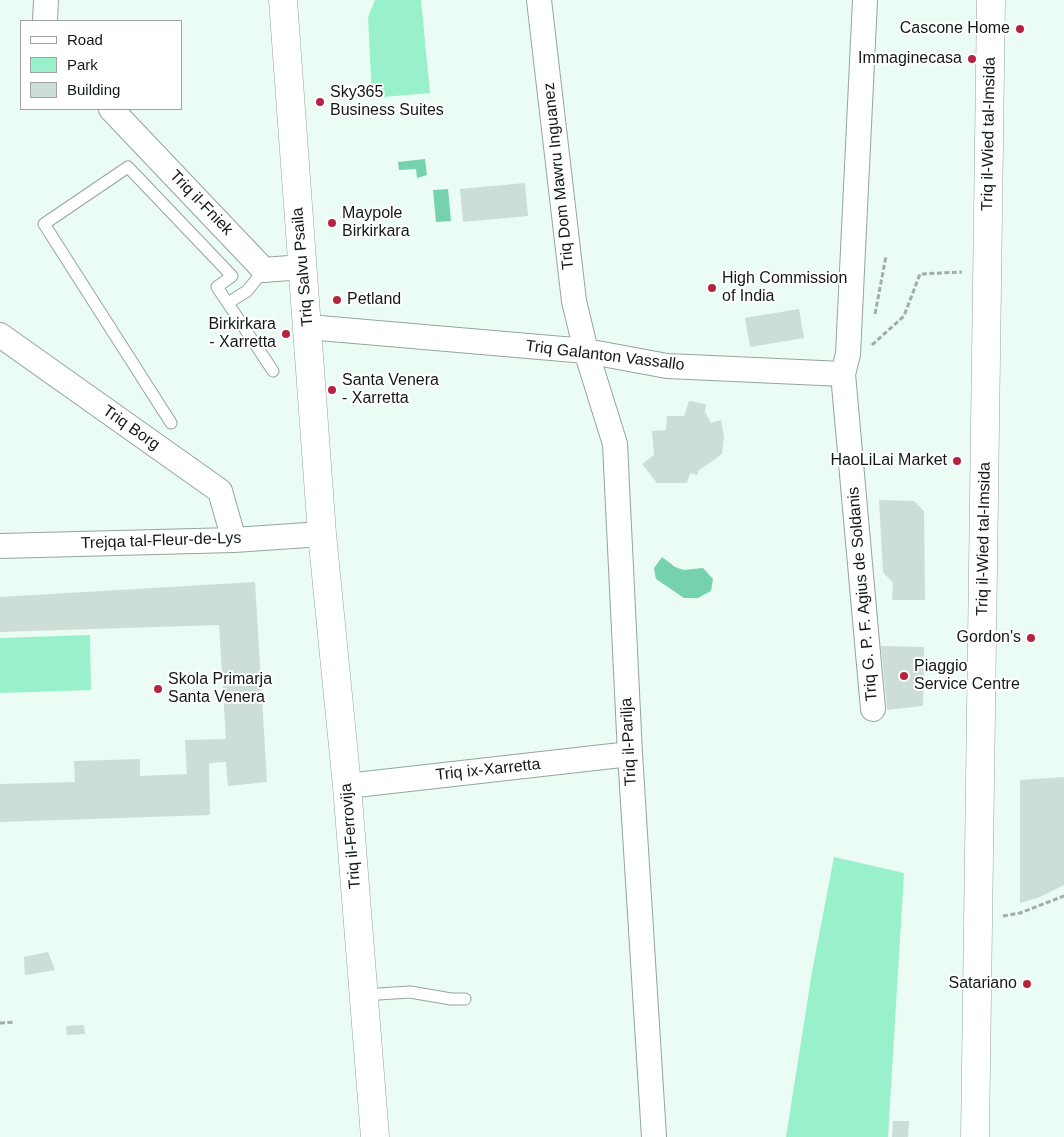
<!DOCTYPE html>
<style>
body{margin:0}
#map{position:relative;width:1064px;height:1137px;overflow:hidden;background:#eafcf4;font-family:Arial,sans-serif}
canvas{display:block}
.legend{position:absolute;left:20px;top:20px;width:162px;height:90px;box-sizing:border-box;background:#fff;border:1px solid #a1a3a2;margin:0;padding:6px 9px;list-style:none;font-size:15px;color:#131916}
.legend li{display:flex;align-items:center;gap:10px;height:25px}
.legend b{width:25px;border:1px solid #a1a3a2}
</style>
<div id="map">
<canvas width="1064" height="1137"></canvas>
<ul class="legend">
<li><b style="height:6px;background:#fff"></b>Road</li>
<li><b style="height:14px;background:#99f1cc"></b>Park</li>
<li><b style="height:14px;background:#ccded5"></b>Building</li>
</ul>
</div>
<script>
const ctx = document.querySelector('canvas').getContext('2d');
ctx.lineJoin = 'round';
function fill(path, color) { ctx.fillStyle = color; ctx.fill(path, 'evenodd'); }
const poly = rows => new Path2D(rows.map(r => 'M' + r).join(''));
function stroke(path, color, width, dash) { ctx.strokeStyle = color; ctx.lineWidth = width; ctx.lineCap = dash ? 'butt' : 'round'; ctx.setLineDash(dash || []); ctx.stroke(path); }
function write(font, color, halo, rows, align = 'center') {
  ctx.font = font + ' Arial,sans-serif'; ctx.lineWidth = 4; ctx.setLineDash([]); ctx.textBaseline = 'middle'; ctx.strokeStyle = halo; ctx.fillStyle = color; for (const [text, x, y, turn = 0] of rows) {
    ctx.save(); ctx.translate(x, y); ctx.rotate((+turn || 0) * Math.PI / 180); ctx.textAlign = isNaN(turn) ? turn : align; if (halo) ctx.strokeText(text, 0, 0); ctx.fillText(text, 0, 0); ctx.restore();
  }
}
const green = poly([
 [375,0,421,0,430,93,372,98,368,17],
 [90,635,91,690,0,693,0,638],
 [834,857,904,873,888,1137,786,1137,812,972]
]);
const water = poly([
 [425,159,427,175,417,178,416,169,399,170,398,162],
 [448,189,451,221,436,222,433,190],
 [662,557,675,567,684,570,703,568,713,579,711,591,698,598,684,598,656,579,654,568]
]);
const building = poly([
 [525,183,528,216,463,222,460,189],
 [799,309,804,338,750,347,745,318],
 [689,401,706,404,705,412,711,423,721,420,724,437,722,454,698,471,698,475,690,473,687,483,657,483,642,464,654,455,652,431,666,430,667,416,684,416],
 [879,500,914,501,924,511,925,600,892,600,893,583,883,572],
 [255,582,267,782,228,786,226,762,209,763,210,815,0,822,0,784,75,782,74,761,140,759,140,776,187,774,185,740,226,739,219,625,0,632,0,597],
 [881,646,924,647,923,706,887,710],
 [1064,777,1064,885,1040,897,1020,903,1020,780],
 [48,952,55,970,25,975,24,957],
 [84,1025,85,1034,67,1035,66,1026],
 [893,1121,909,1121,908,1137,892,1137]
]);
const path = poly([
 [875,314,886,256],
 [872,345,904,316,920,274,962,272],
 [1003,916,1020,913,1064,896],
 [0,1023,15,1022]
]);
const service = poly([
 [228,303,247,291,264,270],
 [171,423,44,224,128,167,232,276,217,287,273,371],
 [363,995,410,992,451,999,465,999]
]);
const minor = poly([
 [539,0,574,301,586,351,615,444,630,754,654,1137],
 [865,0,848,354,843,374,873,709],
 [45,21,46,0],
 [111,109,264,270,302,267],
 [308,327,586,351,667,366,843,374],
 [0,335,220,491,234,540],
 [0,546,234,540,322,534],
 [347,786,630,754]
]);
const secondary = poly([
 [283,0,322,534,347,786,375,1137]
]);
const primary = poly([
 [975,1137,991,0]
]);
const markers = [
 [1020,29,5,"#b52341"],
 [972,59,5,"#b52341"],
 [320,102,5,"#b52341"],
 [332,223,5,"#b52341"],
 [712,288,5,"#b52341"],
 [337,300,5,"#b52341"],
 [286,334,5,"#b52341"],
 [332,390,5,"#b52341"],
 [957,461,5,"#b52341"],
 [1031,638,5,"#b52341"],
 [904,676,5,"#b52341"],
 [158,689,5,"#b52341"],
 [1027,984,5,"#b52341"]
];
const poiNames = [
 ["Cascone Home",1010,29,"right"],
 ["Immaginecasa",962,59,"right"],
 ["Sky365",330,93],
 ["Business Suites",330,111],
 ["Maypole",342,214],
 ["Birkirkara",342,232],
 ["High Commission",722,279],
 ["of India",722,297],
 ["Petland",347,300],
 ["Birkirkara",276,325,"right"],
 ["- Xarretta",276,343,"right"],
 ["Santa Venera",342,381],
 ["- Xarretta",342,399],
 ["HaoLiLai Market",947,461,"right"],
 ["Gordon's",1021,638,"right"],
 ["Piaggio",914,667],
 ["Service Centre",914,685],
 ["Skola Primarja",168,680],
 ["Santa Venera",168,698],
 ["Satariano",1017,984,"right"]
];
const streetNames = [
 ["Triq il-Wied tal-Imsida",989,134,-89],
 ["Triq Dom Mawru Inguanez",559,176,-96],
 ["Triq il-Fniek",201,203,46],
 ["Triq Salvu Psaila",303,267,-95],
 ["Triq Galanton Vassallo",605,356,7],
 ["Triq Borg",131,428,35],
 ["Triq il-Wied tal-Imsida",984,539,-89],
 ["Trejqa tal-Fleur-de-Lys",161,541,-2],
 ["Triq G. P. F. Agius de Soldanis",863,594,-95],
 ["Triq il-Parilja",629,742,-93],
 ["Triq ix-Xarretta",488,770,-6],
 ["Triq il-Ferrovija",351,836,-95]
];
fill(green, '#99f1cc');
fill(water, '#76d2ad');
fill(building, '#ccded5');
stroke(service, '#94a59d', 13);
stroke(minor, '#94a59d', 26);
stroke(secondary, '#94a59d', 29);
stroke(primary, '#94a59d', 29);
stroke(path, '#a0aea7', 3, [5, 2.5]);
stroke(service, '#fff', 11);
stroke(minor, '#fff', 24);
stroke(secondary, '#fff', 28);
stroke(primary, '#fff', 28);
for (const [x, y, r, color] of markers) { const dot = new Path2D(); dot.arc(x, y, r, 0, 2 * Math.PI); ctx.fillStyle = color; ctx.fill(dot); stroke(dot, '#fff', 2); }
write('16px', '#131916', '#fff', poiNames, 'left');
write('16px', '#131916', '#fff', streetNames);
</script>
